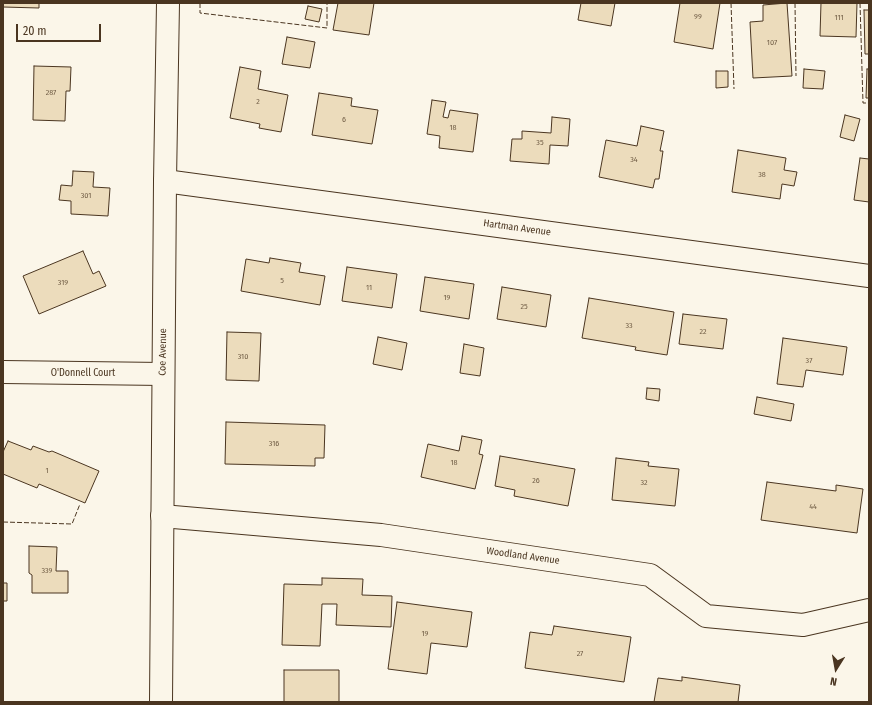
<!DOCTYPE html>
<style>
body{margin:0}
#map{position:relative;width:872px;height:705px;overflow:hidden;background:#fbf6e9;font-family:"Fira Sans Condensed",sans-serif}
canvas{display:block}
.frame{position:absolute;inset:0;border:4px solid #4a3520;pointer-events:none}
.north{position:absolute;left:816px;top:649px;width:40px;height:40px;-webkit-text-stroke:3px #fbf6e9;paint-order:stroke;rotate:191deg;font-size:11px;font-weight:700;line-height:16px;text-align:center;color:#4a3520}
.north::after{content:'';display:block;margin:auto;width:14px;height:18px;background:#4a3520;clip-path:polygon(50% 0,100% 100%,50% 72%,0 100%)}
.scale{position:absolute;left:16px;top:24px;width:85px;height:18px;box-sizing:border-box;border:2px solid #4a3520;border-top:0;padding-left:5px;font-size:12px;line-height:14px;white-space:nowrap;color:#4a3520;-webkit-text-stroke:3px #fbf6e9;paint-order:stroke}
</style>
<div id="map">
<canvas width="872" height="705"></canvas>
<div class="frame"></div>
<div class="north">N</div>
<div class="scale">20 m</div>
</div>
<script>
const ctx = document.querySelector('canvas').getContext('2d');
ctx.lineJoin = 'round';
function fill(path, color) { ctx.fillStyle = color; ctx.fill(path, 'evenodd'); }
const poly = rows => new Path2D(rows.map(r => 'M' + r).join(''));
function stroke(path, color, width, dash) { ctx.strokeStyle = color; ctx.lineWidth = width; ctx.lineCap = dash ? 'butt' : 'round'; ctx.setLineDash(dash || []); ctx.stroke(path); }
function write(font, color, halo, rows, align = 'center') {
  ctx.font = font + ' "Fira Sans Condensed",sans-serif'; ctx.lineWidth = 3; ctx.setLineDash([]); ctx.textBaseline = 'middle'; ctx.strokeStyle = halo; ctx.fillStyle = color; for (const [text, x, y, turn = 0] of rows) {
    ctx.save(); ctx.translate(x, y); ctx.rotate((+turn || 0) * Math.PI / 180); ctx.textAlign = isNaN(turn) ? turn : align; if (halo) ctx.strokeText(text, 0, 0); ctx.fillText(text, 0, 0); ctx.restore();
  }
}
const building = poly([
 [3,3,39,3,39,8,3,7,3,3],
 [338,3,374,3,369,35,333,30,338,3],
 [581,3,615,3,611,26,578,20,581,3],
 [680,3,720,3,713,49,674,42,680,3],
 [787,3,792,76,753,78,750,22,763,21,763,5,787,3],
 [821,3,857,3,856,37,820,36,821,3],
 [308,6,322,9,319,22,305,19,308,6],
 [864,10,869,10,869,54,865,54,864,10],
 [287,37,315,42,310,68,282,64,287,37],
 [34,66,71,67,70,91,66,91,65,121,33,120,34,66],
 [240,67,261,71,258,89,288,95,281,132,259,128,260,124,230,118,240,67],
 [804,69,825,71,823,89,803,88,804,69],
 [867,69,869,69,869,98,866,98,867,69],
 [716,71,728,71,728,87,716,88,716,71],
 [319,93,352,98,351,106,378,110,372,144,312,135,319,93],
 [432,100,446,102,443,117,448,118,450,110,478,114,473,152,439,148,440,136,427,134,432,100],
 [845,115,860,119,854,141,840,137,845,115],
 [552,117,570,119,568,146,550,145,549,164,510,161,512,139,522,139,522,131,551,133,552,117],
 [641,126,664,131,660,151,663,151,659,179,655,179,653,188,599,177,606,140,637,146,641,126],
 [738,150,786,158,784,170,797,172,794,186,782,184,780,199,732,192,738,150],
 [860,158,869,159,869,202,854,200,860,158],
 [73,171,94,172,93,187,110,188,108,216,71,214,71,201,59,200,61,185,72,186,73,171],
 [83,251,93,274,99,271,106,286,39,314,23,276,83,251],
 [270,258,301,263,299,272,325,276,320,305,241,291,246,259,269,263,270,258],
 [347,267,397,274,392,308,342,301,347,267],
 [425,277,474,284,469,319,420,311,425,277],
 [502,287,551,295,546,327,497,319,502,287],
 [589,298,674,312,667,355,635,350,636,347,582,338,589,298],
 [683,314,727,319,723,349,679,344,683,314],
 [227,332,261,333,259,381,226,380,227,332],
 [378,337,407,343,402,370,373,364,378,337],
 [783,338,847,347,843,375,806,370,803,387,777,384,783,338],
 [464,344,484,348,480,376,460,373,464,344],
 [647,388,660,389,659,401,646,399,647,388],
 [757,397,794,404,791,421,754,414,757,397],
 [226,422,325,425,324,458,315,458,315,466,225,464,226,422],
 [462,436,482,440,479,454,483,455,475,489,421,477,428,444,459,451,462,436],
 [8,441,31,450,33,446,49,452,52,451,99,471,85,503,39,484,37,488,3,474,3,452,8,441],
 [500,456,575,469,568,506,514,496,515,490,495,486,500,456],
 [616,458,649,462,648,466,679,469,675,506,612,500,616,458],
 [767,482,836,491,836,485,863,489,857,533,761,520,767,482],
 [29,546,57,547,56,571,68,571,68,593,32,593,32,575,29,573,29,546],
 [322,578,363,579,362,595,392,596,391,627,336,625,337,604,322,604,320,646,282,645,284,584,322,585,322,578],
 [3,583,7,583,7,601,3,601,3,583],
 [397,602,472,612,467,647,431,643,427,674,388,669,397,602],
 [554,626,631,637,624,682,525,668,530,632,552,635,554,626],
 [284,670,339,670,339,702,284,702,284,670],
 [682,677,740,685,738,702,654,702,658,678,682,681,682,677]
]);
const street = poly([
 [165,181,869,276],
 [3,372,163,374],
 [162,516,381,535,650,575,706,616,803,625,869,610]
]);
const secondary = poly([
 [161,702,165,181,168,3]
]);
const fence = poly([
 [200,3,200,13,327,28,327,3],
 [731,3,734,89],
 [795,3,796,76],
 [860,3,863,103,869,103],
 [3,522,72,524,80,504]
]);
const numberNames = [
 ["99",698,17],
 ["111",839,18],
 ["107",772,43],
 ["287",51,93],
 ["2",258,102],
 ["6",344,120],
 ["18",453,128],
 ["35",540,143],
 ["34",634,160],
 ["38",762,175],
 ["301",86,196],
 ["5",282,281],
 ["319",63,283],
 ["11",369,288],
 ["19",447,298],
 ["25",524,307],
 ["33",629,326],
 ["22",703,332],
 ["310",243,357],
 ["37",809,361],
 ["316",274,444],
 ["18",454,463],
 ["1",47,471],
 ["26",536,481],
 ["32",644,483],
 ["44",813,507],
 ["339",47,571],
 ["19",425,634],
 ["27",580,654]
];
const streetNames = [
 ["Hartman Avenue",517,228,8],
 ["Coe Avenue",163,352,-89],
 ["O'Donnell Court",83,373],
 ["Woodland Avenue",523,556,8]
];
fill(building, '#ecdcbc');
stroke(building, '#4a3520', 1);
stroke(street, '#4a3520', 24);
stroke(secondary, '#4a3520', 24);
stroke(street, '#fbf6e9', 22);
stroke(secondary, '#fbf6e9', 22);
stroke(fence, '#4a3520', 1, [5, 2]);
write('8px', '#725f47', null, numberNames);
write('10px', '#4a3520', '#fbf6e9', streetNames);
</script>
